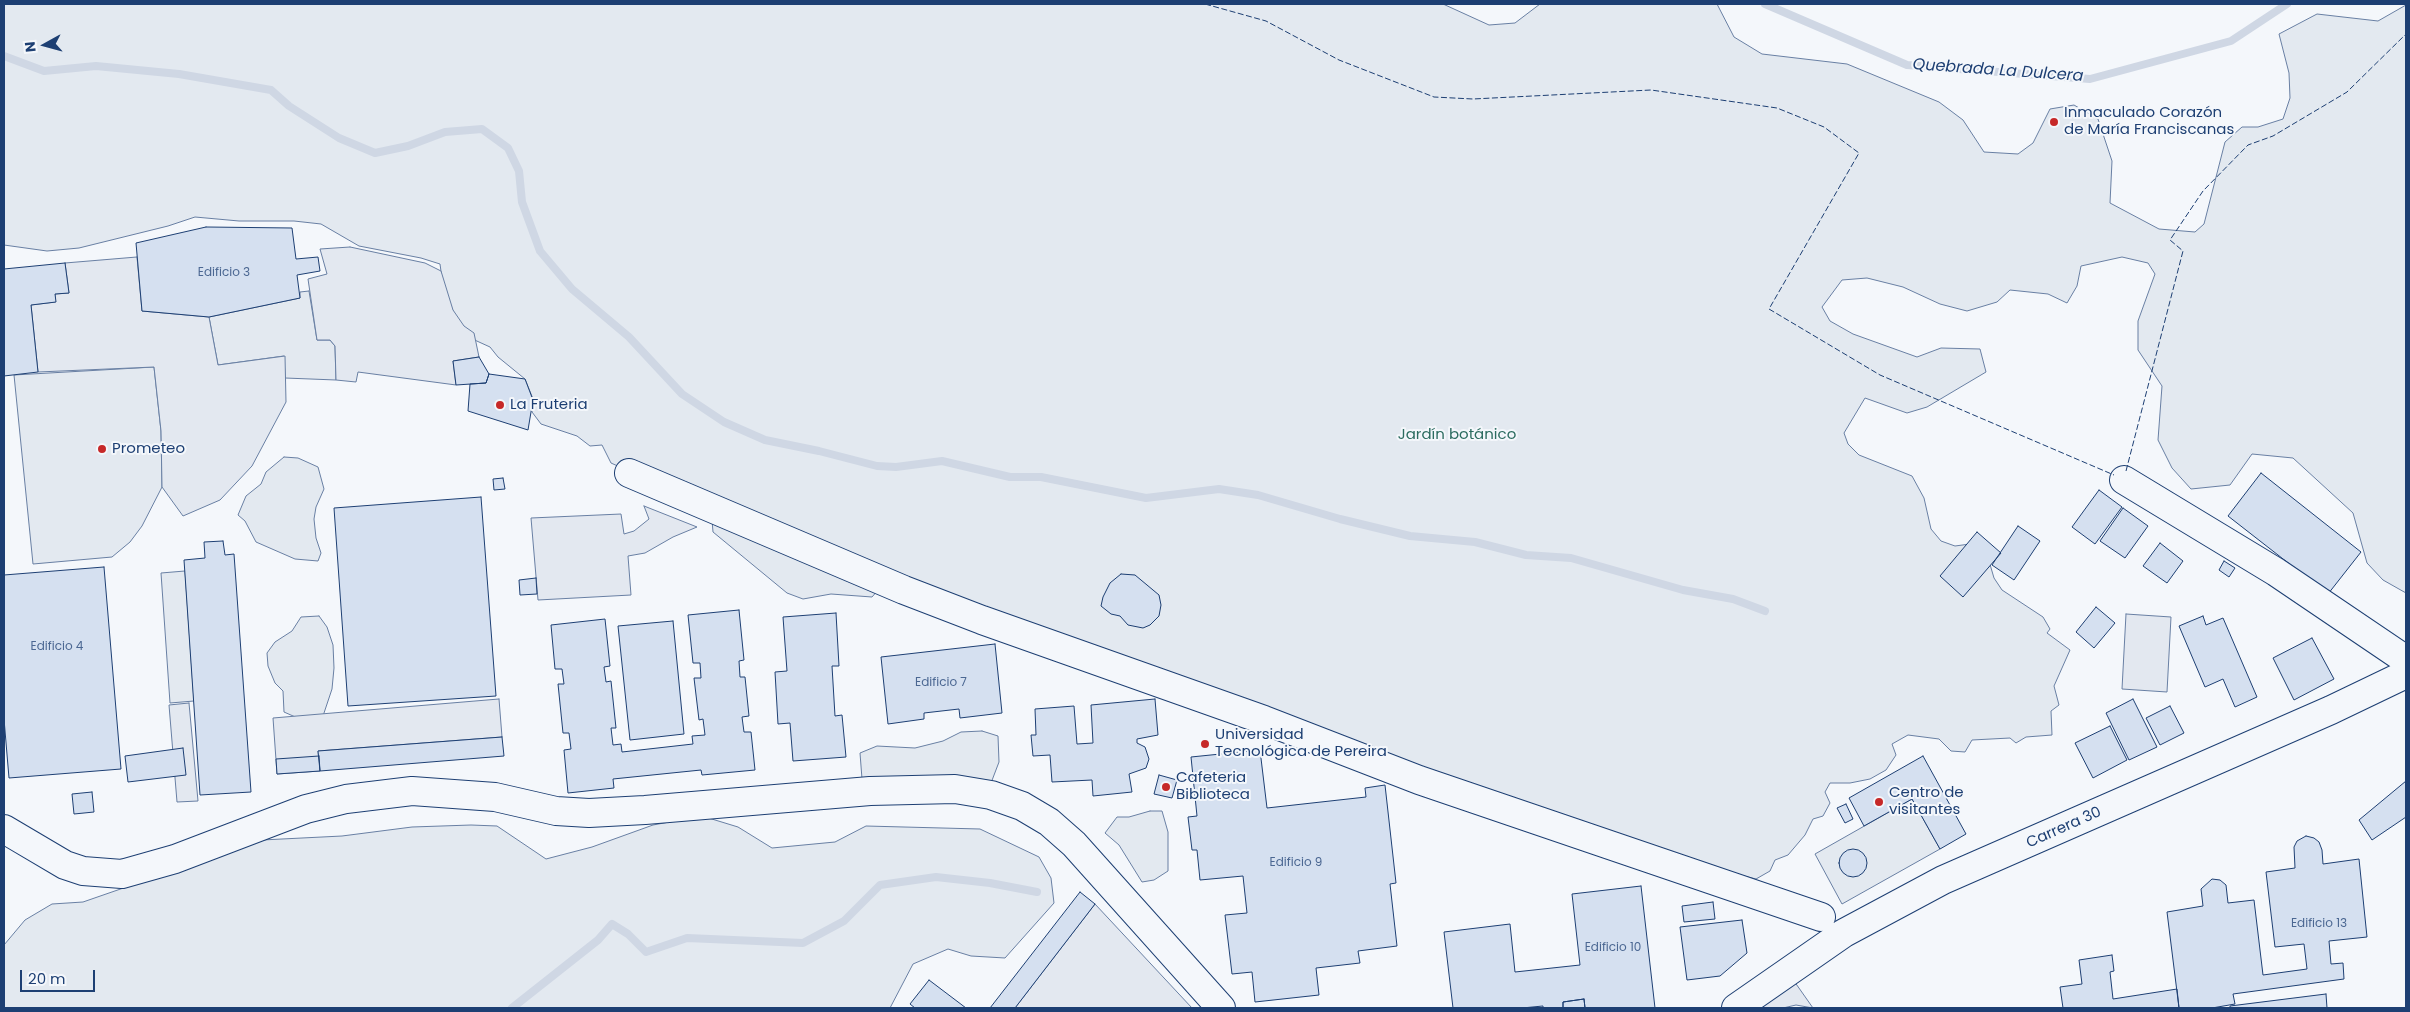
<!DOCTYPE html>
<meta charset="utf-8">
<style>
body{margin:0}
#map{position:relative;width:2410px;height:1012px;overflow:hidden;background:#f4f7fb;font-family:Poppins,sans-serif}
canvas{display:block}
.frame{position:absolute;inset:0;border:5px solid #1d3f73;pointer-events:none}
.north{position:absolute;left:20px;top:20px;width:50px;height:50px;-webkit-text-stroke:4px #f4f7fb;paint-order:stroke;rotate:263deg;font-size:14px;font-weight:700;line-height:20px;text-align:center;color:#1d3f73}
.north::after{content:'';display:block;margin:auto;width:18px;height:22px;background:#1d3f73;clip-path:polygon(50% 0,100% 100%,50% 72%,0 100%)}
.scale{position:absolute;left:20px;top:970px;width:75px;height:22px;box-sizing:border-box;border:2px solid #1d3f73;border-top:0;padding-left:6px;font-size:15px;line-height:18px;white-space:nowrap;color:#1d3f73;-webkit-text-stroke:4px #f4f7fb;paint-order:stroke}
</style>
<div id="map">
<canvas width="2410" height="1012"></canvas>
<div class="frame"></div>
<div class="north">N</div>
<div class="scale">20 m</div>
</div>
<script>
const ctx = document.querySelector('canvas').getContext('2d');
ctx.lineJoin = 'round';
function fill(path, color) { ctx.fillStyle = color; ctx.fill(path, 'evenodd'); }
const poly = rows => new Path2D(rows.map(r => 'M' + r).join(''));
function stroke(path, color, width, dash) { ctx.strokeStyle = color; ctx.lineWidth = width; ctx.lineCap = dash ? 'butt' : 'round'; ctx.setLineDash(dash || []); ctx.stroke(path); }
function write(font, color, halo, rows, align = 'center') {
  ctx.font = font + ' Poppins,sans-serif'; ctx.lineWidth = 4; ctx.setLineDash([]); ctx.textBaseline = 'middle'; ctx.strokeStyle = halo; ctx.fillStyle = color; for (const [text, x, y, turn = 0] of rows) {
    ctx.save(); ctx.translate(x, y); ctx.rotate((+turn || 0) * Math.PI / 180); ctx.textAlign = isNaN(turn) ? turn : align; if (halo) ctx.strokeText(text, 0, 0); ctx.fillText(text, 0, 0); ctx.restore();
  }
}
const green = poly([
 [4,4,1443,4,1489,25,1515,23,1540,4,1717,4,1734,37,1762,54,1847,64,1939,102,1963,120,1984,152,2018,154,2033,143,2050,109,2074,105,2098,119,2112,161,2110,203,2159,229,2195,232,2204,224,2225,142,2242,127,2258,127,2283,119,2290,98,2289,73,2279,34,2317,14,2378,21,2406,5,2406,593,2383,580,2367,563,2353,513,2293,458,2252,454,2230,485,2191,489,2172,468,2158,440,2162,386,2138,350,2138,321,2155,274,2148,263,2122,257,2081,266,2077,286,2067,303,2048,294,2010,290,1997,302,1967,311,1940,304,1903,287,1867,278,1842,280,1822,307,1830,321,1853,334,1917,357,1941,348,1980,349,1986,372,1927,407,1907,413,1865,398,1844,433,1848,444,1859,455,1912,476,1924,498,1931,529,1941,541,1955,546,1970,544,1989,561,1994,578,2002,590,2043,617,2050,629,2047,633,2070,650,2054,686,2059,705,2051,711,2052,735,2026,737,2016,743,2010,738,1972,740,1965,752,1951,751,1939,739,1908,735,1892,744,1896,755,1886,770,1870,779,1850,783,1830,783,1825,792,1830,803,1823,816,1813,819,1805,835,1788,855,1775,860,1770,871,1756,879,1744,876,1730,885,885,582,872,597,831,594,803,599,787,593,713,532,711,508,611,463,602,445,590,446,577,436,541,424,532,412,533,399,525,379,498,357,490,347,468,337,459,326,443,286,440,264,421,258,359,246,321,224,294,221,239,221,195,217,168,226,79,248,47,251,4,245,4,4],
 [309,291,317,340,330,340,335,346,336,380,285,378,284,356,218,365,209,317,300,298,300,292,309,291],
 [154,367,161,431,162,487,142,526,130,542,112,557,33,564,14,375,154,367],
 [284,457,298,458,318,467,324,489,316,507,314,519,316,538,321,553,318,561,295,559,256,542,245,521,238,515,246,496,261,484,266,472,284,457],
 [185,571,194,701,170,703,161,573,185,571],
 [319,616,327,627,333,645,334,668,332,689,323,716,309,723,284,712,283,691,275,683,268,666,267,653,275,642,292,631,301,617,319,616],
 [982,731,998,736,999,762,991,783,862,779,860,753,877,746,915,748,943,741,961,732,982,731],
 [1912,799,1940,849,1842,904,1815,854,1912,799],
 [1150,811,1162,811,1168,832,1168,871,1154,880,1142,882,1119,845,1105,833,1117,817,1129,817,1150,811],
 [702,816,738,827,772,848,835,842,866,826,980,829,1039,857,1051,878,1054,903,1005,958,971,956,948,949,913,964,890,1008,4,1008,4,945,25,920,52,904,83,902,262,840,342,836,412,827,471,825,497,826,546,859,592,847,653,825,702,816]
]);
const parking = poly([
 [350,247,425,263,441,271,453,310,464,326,474,333,479,357,453,361,456,385,358,372,356,382,336,380,335,346,330,340,317,340,308,279,327,274,320,249,350,247],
 [137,257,142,311,209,317,218,365,285,356,286,402,252,466,220,500,183,516,162,487,161,431,154,367,38,372,31,305,55,302,55,294,69,293,65,263,137,257],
 [644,506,697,527,673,537,645,553,628,556,631,595,538,600,531,518,621,514,624,534,634,531,649,519,644,506],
 [2126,614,2171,617,2167,692,2122,689,2126,614],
 [499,699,502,737,318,751,320,771,277,774,273,718,499,699],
 [189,703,198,801,177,802,169,705,189,703],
 [1095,904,1192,1008,1015,1008,1095,904],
 [1787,971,1813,1008,1796,1005,1783,1008,1736,1008,1787,971]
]);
const stream = poly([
 [1765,4,1907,65,2090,79,2231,41,2287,4],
 [4,56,44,71,96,66,179,74,271,90,289,106,339,138,375,153,408,146,445,132,482,129,508,148,519,171,522,202,540,251,572,289,629,337,682,394,724,422,765,440,819,451,877,466,896,467,942,461,1010,477,1041,477,1146,498,1219,489,1258,495,1340,519,1410,536,1475,542,1526,555,1571,558,1683,590,1733,599,1765,611],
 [512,1008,598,940,612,924,628,934,646,952,687,938,803,943,844,921,880,885,936,877,990,883,1037,892]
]);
const building = poly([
 [206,227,292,228,296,259,318,257,320,271,297,275,300,298,209,317,142,311,136,243,206,227],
 [65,263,69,293,55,294,56,302,31,305,38,372,4,376,4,269,65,263],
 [479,357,489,374,486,383,456,385,453,361,479,357],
 [489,374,525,379,533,400,528,430,468,411,470,384,486,383,489,374],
 [2261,473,2361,552,2328,594,2228,516,2261,473],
 [503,478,505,489,494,490,493,479,503,478],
 [2099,490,2122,507,2095,544,2072,527,2099,490],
 [481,497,496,696,348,706,334,508,481,497],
 [2123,508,2148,526,2125,558,2100,541,2123,508],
 [2018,526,2040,541,2014,580,1992,565,2018,526],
 [1977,532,2001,553,1963,597,1940,576,1977,532],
 [223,541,225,555,234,554,251,792,200,795,184,560,205,558,204,542,223,541],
 [2160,543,2183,561,2167,583,2143,566,2160,543],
 [2224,561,2235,568,2229,577,2219,570,2224,561],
 [104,567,121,769,9,778,4,719,4,575,104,567],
 [1121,574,1135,575,1159,595,1161,605,1159,616,1150,625,1143,628,1128,625,1120,616,1111,614,1101,606,1103,597,1110,583,1121,574],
 [536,578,537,594,520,595,519,580,536,578],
 [2096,607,2115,623,2094,648,2076,632,2096,607],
 [739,610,744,660,739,661,740,677,745,677,749,716,742,717,744,732,751,732,755,770,702,775,701,770,613,779,614,788,568,793,564,750,571,749,569,733,563,733,558,684,564,684,562,669,555,669,551,625,605,619,610,666,604,667,606,682,611,681,616,728,611,728,613,745,621,744,622,752,693,744,692,736,705,735,703,719,699,720,694,678,701,678,700,663,693,663,688,615,739,610],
 [836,613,839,666,832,666,835,716,842,715,846,757,793,761,790,723,778,724,775,672,787,671,783,617,836,613],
 [2203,616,2206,625,2223,618,2257,697,2235,707,2223,679,2205,687,2179,626,2203,616],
 [673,621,684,734,630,740,618,626,673,621],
 [2312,638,2334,679,2294,700,2273,658,2312,638],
 [995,644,1002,713,960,718,959,709,924,713,924,719,888,724,881,657,995,644],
 [1155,699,1158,735,1137,739,1137,743,1145,747,1149,759,1146,768,1129,774,1132,792,1093,796,1092,780,1052,782,1050,755,1033,756,1031,735,1036,735,1035,709,1074,706,1077,744,1093,743,1091,705,1155,699],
 [2133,699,2157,747,2129,760,2106,713,2133,699],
 [2170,706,2184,733,2160,745,2146,718,2170,706],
 [2110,726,2127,760,2093,778,2075,743,2110,726],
 [502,737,504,756,320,771,318,751,502,737],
 [183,748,186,775,128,782,125,756,183,748],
 [1260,750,1267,808,1366,797,1365,788,1385,785,1396,883,1390,884,1397,946,1358,951,1360,963,1316,968,1319,995,1255,1002,1252,972,1232,974,1225,915,1247,913,1243,876,1200,880,1197,850,1192,850,1188,817,1197,816,1191,757,1260,750],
 [319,756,320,771,277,774,276,759,319,756],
 [1923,756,1966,834,1940,849,1912,799,1864,826,1849,798,1923,756],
 [1159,775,1177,780,1172,798,1154,794,1159,775],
 [2406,781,2406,817,2372,840,2359,820,2406,781],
 [92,792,94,812,74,814,72,794,92,792],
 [1846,804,1853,819,1845,823,1837,808,1846,804],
 [2306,836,2314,838,2319,842,2322,850,2323,864,2359,859,2367,937,2329,941,2331,964,2343,963,2344,979,2233,994,2235,1004,2212,1008,2179,1008,2167,912,2203,906,2201,889,2212,879,2220,880,2226,885,2228,903,2254,900,2263,975,2307,969,2304,944,2275,947,2266,872,2295,868,2294,847,2297,841,2306,836],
 '1839 863a14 14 0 1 1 28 0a14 14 0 1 1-28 0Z',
 [1641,886,1655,1008,1585,1008,1584,999,1563,1002,1563,1008,1543,1008,1543,1006,1522,1008,1453,1008,1444,932,1510,924,1515,972,1580,965,1572,894,1641,886],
 [1080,892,1095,904,1015,1008,990,1008,1080,892],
 [1713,902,1715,919,1684,922,1682,906,1713,902],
 [1742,920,1747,953,1720,976,1687,980,1680,927,1742,920],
 [2112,955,2114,971,2110,972,2113,999,2177,989,2179,1008,2063,1008,2060,987,2082,984,2079,960,2112,955],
 [929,980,966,1008,915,1008,910,1004,929,980],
 [2326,994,2327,1008,2230,1008,2230,1006,2326,994],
 [1584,999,1585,1008,1563,1008,1563,1002,1584,999]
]);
const minor = poly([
 [629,473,904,590,982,620,1264,720,1419,780,1821,917],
 [2124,480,2276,572,2406,660],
 [4,829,65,865,83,871,122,874,175,859,306,809,346,799,412,791,495,797,556,811,589,813,645,810,870,791,955,789,991,795,1022,806,1049,822,1074,844,1221,1008],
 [1736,1008,1844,933,1943,880,2331,710,2406,674]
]);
const fence = poly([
 [1205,4,1266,21,1339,60,1434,97,1473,99,1651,90,1777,108,1824,127,1859,153,1769,309,1880,375,2114,475],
 [2126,471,2183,251,2170,240,2203,191,2248,145,2273,136,2347,92,2406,34]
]);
const markers = [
 [2054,122,5,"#c62828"],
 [500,405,5,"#c62828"],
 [102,449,5,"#c62828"],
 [1205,744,5,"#c62828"],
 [1166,787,5,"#c62828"],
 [1879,802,5,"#c62828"]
];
const numberNames = [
 ["Edificio 3",224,273],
 ["Edificio 4",57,647],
 ["Edificio 7",941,683],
 ["Edificio 9",1296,863],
 ["Edificio 13",2319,924],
 ["Edificio 10",1613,948]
];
const poiNames = [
 ["Inmaculado Corazón",2064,113],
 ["de María Franciscanas",2064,130],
 ["La Fruteria",510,405],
 ["Prometeo",112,449],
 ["Universidad",1215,735],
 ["Tecnológica de Pereira",1215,752],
 ["Cafeteria",1176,778],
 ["Biblioteca",1176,795],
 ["Centro de",1889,793],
 ["visitantes",1889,810]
];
const parkNames = [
 ["Jardín botánico",1457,435]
];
const streetNames = [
 ["Carrera 30",2064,828,-24]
];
const waterNames = [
 ["Quebrada La Dulcera",1998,71,4]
];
fill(green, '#e3e9f0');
stroke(green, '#687fa3', 1);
fill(parking, '#e3e8f0');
stroke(parking, '#687fa3', 1);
stroke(stream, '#cfd7e4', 8);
fill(building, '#d5e0f0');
stroke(building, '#1d3f73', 1);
stroke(minor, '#1d3f73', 30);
stroke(minor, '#f4f7fb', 28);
stroke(fence, '#1d3f73', 1, [6, 2.5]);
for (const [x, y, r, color] of markers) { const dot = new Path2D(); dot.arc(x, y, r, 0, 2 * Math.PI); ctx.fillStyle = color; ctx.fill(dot); stroke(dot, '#f4f7fb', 2); }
write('12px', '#4b6792', null, numberNames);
write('15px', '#1d3f73', '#f4f7fb', poiNames, 'left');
write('15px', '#2c6c60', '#f4f7fb', parkNames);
write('15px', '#1d3f73', '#f4f7fb', streetNames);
write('italic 16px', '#1d3f73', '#f4f7fb', waterNames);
</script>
